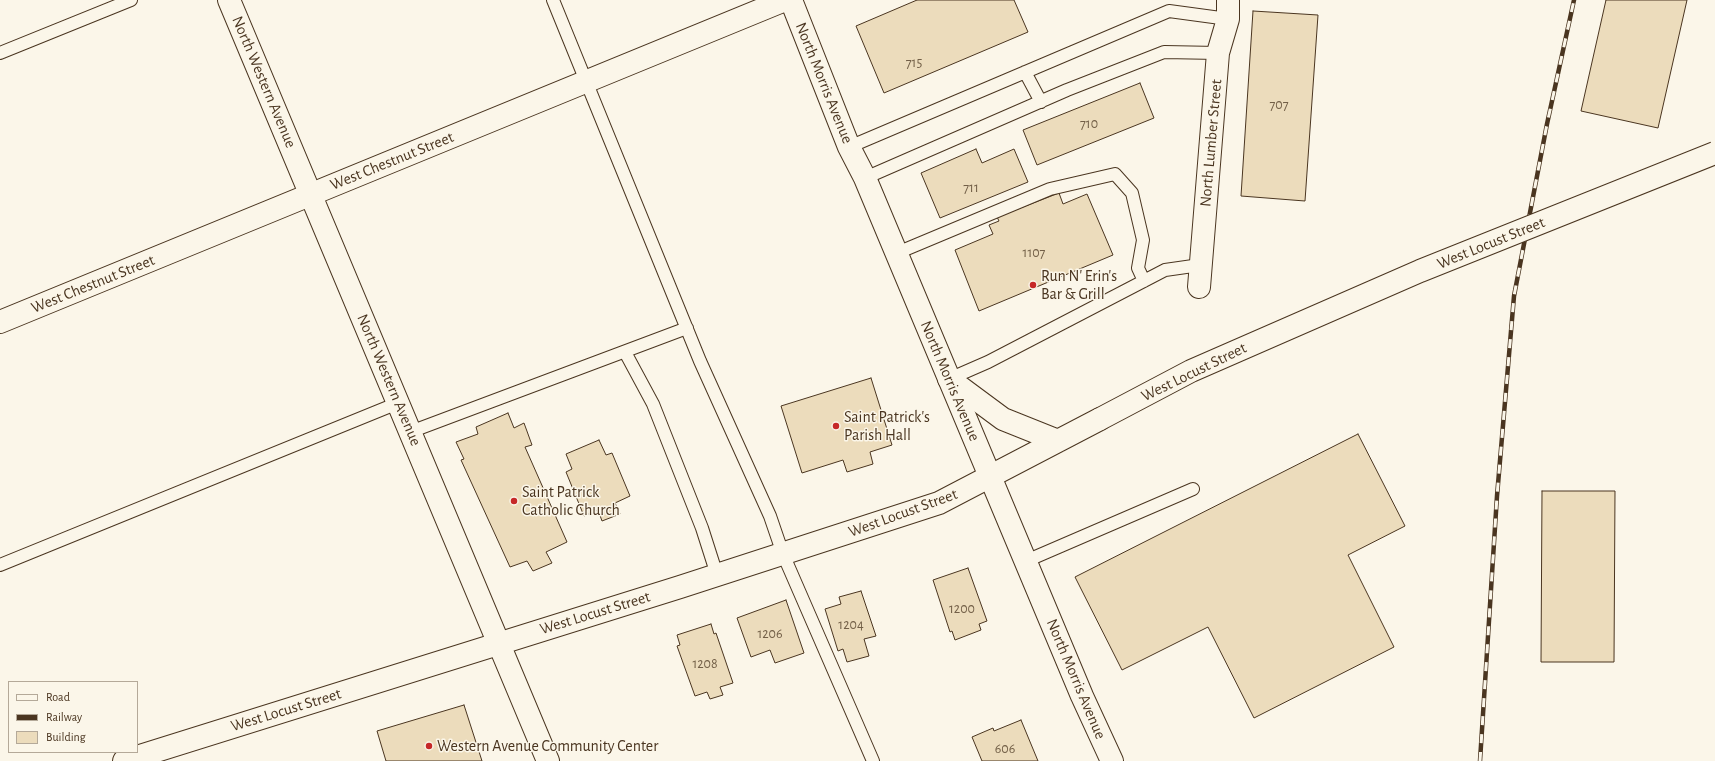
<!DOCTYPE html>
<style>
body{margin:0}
#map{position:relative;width:1715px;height:761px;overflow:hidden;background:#fbf6e9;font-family:"Alegreya Sans",sans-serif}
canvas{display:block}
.legend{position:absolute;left:8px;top:681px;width:130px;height:72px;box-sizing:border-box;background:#fbf6e9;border:1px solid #b4a999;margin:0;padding:5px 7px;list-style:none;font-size:12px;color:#4a3520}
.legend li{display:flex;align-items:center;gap:8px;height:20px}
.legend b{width:20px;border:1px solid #b4a999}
</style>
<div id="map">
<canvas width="1715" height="761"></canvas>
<ul class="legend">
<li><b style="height:5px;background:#fbf6e9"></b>Road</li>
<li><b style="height:5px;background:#4a3520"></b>Railway</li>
<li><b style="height:11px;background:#ecdcbc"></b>Building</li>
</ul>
</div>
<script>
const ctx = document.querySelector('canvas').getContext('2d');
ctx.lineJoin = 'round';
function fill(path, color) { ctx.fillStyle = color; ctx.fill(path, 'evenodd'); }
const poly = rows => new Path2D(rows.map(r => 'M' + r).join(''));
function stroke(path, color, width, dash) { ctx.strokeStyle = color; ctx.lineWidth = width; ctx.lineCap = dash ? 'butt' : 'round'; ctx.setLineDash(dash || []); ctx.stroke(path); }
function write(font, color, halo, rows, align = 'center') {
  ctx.font = font + ' "Alegreya Sans",sans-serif'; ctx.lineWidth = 3; ctx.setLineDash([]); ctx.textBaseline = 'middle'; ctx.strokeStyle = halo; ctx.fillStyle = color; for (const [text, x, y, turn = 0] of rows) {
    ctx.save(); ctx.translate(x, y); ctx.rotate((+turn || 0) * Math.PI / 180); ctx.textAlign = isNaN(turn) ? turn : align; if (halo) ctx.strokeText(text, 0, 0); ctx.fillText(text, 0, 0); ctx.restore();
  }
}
const building = poly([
 [917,0,1014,0,1028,32,884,93,856,26,917,0],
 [1606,0,1687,0,1658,128,1581,111,1606,0],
 [1253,11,1318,15,1305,201,1241,196,1253,11],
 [1140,83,1154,118,1037,165,1023,130,1140,83],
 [976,149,982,163,1014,149,1028,182,940,218,921,173,976,149],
 [1059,193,1063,204,1087,194,1113,255,979,311,955,250,993,234,989,225,999,221,997,217,1059,193],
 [871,378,892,445,870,452,873,464,847,472,843,460,802,473,781,406,871,378],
 [508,413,514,428,524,423,532,445,525,447,567,542,546,552,552,563,533,571,527,561,510,567,461,460,464,459,456,442,478,434,476,427,508,413],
 [1358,434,1405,526,1348,555,1394,647,1254,718,1208,627,1122,670,1075,577,1358,434],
 [599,440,606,455,612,453,630,496,615,503,620,514,602,521,598,510,584,516,566,472,572,469,566,454,599,440],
 [1542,491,1615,491,1614,662,1541,662,1542,491],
 [968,568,987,621,979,624,981,630,955,640,952,631,950,632,933,580,968,568],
 [861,591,876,636,864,639,869,656,847,662,843,649,838,651,825,609,841,604,839,597,861,591],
 [786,600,804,653,775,663,770,650,751,657,737,618,786,600],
 [711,624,714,634,716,633,733,683,720,687,723,695,710,699,707,692,695,696,677,646,680,645,677,635,711,624],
 [464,705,482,761,386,761,377,731,464,705],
 [1021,720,1038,761,982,761,972,737,993,728,994,731,1021,720]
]);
const service = poly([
 [553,0,700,361,770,516,783,554,873,761],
 [0,53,131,0],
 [1025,72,1041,102],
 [849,147,1169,11,1228,19],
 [865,178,1067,90,1164,52,1218,53],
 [897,253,1050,189,1115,174,1132,193,1143,240,1138,268,1144,281],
 [625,352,653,404,702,528,717,575],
 [949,379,988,362,1165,270,1200,265],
 [410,432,687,328],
 [1026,561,1193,489],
 [0,565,398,403]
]);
const minor = poly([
 [229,0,548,761],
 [791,0,849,147,865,178,1082,696,1112,761],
 [1199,287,1218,53,1228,19,1228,0],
 [0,322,785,0]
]);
const primary = poly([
 [949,379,1003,419,1058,441],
 [124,761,680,587,939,503,1100,419]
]);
const rail = poly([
 [1480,761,1497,496,1514,296,1547,124,1574,0]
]);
const primaryBridge = poly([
 [1100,419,1191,371,1420,271,1715,153]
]);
const markers = [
 [1033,285,4,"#c62828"],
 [836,426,4,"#c62828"],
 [514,501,4,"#c62828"],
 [429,746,4,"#c62828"]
];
const numberNames = [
 ["715",914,63],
 ["707",1279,105],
 ["710",1089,124],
 ["711",971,188],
 ["1107",1034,253],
 ["1200",962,609],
 ["1204",851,625],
 ["1206",770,634],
 ["1208",705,664],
 ["606",1005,749]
];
const streetNames = [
 ["North Western Avenue",264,82,67],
 ["North Morris Avenue",824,83,68],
 ["North Lumber Street",1211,143,-85],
 ["West Chestnut Street",392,161,-22],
 ["West Locust Street",1491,243,-22],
 ["West Chestnut Street",93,284,-22],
 ["West Locust Street",1194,372,-26],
 ["North Western Avenue",389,380,67],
 ["North Morris Avenue",950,381,67],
 ["West Locust Street",903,513,-20],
 ["West Locust Street",595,613,-17],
 ["North Morris Avenue",1076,679,67],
 ["West Locust Street",286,710,-17]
];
const poiNames = [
 ["Run N' Erin's",1041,276],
 ["Bar & Grill",1041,294],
 ["Saint Patrick's",844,417],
 ["Parish Hall",844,435],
 ["Saint Patrick",522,492],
 ["Catholic Church",522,510],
 ["Western Avenue Community Center",437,746]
];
fill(building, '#ecdcbc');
stroke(building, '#4a3520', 1);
stroke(service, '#4a3520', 14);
stroke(minor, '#4a3520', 24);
stroke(primary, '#4a3520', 24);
stroke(service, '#fbf6e9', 12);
stroke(minor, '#fbf6e9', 22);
stroke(primary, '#fbf6e9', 22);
stroke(rail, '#4a3520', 4.5);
stroke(rail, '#fbf6e9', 3, [9]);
stroke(primaryBridge, '#4a3520', 24, []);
stroke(primaryBridge, '#fbf6e9', 22);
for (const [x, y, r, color] of markers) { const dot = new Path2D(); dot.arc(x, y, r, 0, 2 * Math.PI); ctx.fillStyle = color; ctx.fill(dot); stroke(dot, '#fbf6e9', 1.5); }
write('14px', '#725f47', null, numberNames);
write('16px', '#4a3520', '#fbf6e9', streetNames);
write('16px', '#4a3520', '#fbf6e9', poiNames, 'left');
</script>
